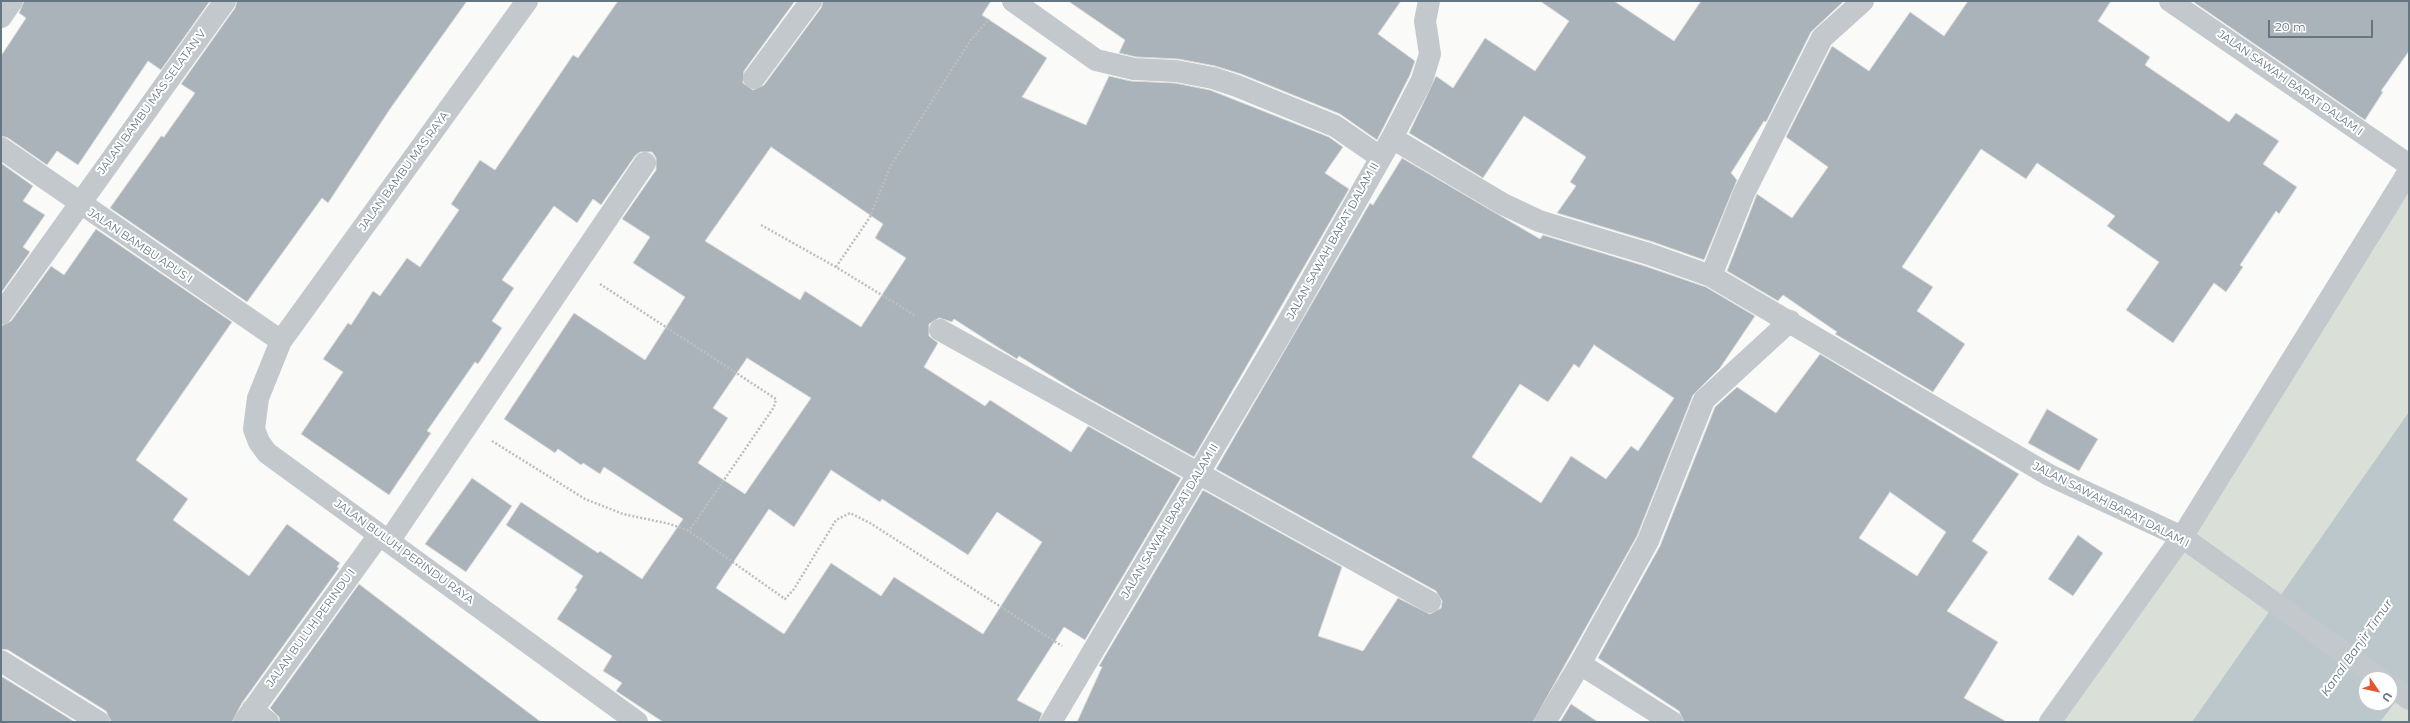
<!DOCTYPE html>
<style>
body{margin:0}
#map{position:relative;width:2410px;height:723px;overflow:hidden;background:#fafaf8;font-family:Montserrat,sans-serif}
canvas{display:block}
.frame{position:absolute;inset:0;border:2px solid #657683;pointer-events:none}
.north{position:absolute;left:2358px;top:671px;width:40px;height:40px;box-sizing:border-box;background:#fff;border:1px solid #c1c8cd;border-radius:50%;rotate:124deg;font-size:11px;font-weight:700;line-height:16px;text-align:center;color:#657683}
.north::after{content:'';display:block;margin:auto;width:14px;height:18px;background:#e4572e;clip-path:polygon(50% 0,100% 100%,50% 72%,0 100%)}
.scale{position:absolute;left:2268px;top:20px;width:105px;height:18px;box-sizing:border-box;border:2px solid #657683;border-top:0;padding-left:5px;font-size:12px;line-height:14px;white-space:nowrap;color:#657683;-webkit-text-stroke:3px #fff;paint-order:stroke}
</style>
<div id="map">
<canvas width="2410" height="723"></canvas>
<div class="frame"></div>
<div class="north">U</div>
<div class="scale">20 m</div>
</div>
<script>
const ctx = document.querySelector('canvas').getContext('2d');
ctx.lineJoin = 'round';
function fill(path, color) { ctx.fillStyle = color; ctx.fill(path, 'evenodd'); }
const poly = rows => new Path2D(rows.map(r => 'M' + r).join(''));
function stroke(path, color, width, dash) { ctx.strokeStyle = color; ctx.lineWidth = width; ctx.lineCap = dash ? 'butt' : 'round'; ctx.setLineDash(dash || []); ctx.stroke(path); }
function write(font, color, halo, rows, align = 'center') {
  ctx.font = font + ' Montserrat,sans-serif'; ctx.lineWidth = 4; ctx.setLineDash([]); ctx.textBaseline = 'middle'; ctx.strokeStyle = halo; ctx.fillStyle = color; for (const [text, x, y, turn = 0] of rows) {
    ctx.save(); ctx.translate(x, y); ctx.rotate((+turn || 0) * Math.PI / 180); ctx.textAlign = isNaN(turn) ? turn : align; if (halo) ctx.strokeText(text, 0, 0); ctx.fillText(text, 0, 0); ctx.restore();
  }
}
const green = poly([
 [2409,171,2409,722,2050,722],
 [2366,679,2390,679,2390,703,2366,703]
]);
const water = poly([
 [2409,412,2409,684,2380,722,2192,722],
 [2366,679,2390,679,2390,703,2366,703]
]);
const building = poly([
 [24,1,210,1,161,70,148,61,78,165,57,151,47,165,8,138,1,136,1,56,26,18,19,13,24,1],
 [237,1,467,1,390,109,328,203,322,198,247,302,110,208,161,136,164,137,195,93,181,84,235,8,237,1],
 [618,1,795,1,744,71,743,83,753,90,764,85,821,8,823,1,991,1,982,15,1047,58,1022,97,1086,125,1109,76,1131,81,1175,83,1210,90,1329,137,1343,147,1325,173,1349,189,1194,457,1079,393,1019,356,1017,359,999,348,954,319,952,322,939,318,929,324,929,336,938,343,924,367,985,406,990,400,1071,452,1088,426,1181,478,1085,640,1064,627,1017,700,1042,713,1039,722,663,722,616,691,622,683,603,671,612,656,557,619,577,589,575,588,583,576,506,525,521,502,598,553,600,551,642,579,683,519,604,467,600,474,583,463,581,465,558,449,555,453,504,419,574,313,645,360,685,297,633,263,650,237,622,219,656,170,656,158,652,152,640,152,635,156,601,205,593,199,577,223,554,206,502,280,514,288,492,321,502,328,478,364,475,362,427,431,431,433,389,495,301,434,343,372,323,359,348,323,351,325,373,291,380,296,407,258,420,267,459,210,451,204,480,160,495,170,573,55,578,58,618,1],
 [771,147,883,224,875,238,906,258,861,327,805,291,800,300,705,241,771,147],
 [747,358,811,398,745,494,698,463,728,418,713,408,747,358],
 [831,470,880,502,882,499,968,555,997,512,1042,542,983,634,894,577,881,596,831,563,784,634,716,588,769,509,794,527,831,470],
 [1068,1,1401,1,1378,34,1415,61,1410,75,1377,140,1340,114,1241,74,1215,66,1178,59,1136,57,1119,53,1125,40,1068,1],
 [1540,1,1614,1,1674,41,1701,1,1844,1,1811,32,1766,122,1764,121,1731,173,1737,180,1704,260,1653,242,1557,213,1576,186,1570,182,1586,157,1524,116,1483,178,1409,133,1436,76,1453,88,1485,38,1535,71,1569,21,1540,1],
 [1968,1,2111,1,2098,21,2150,57,2145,65,2229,122,2236,113,2279,141,2263,164,2297,187,2279,214,2276,211,2240,265,2243,267,2226,292,2214,283,2173,343,2126,310,2159,262,2107,226,2115,216,2037,163,2026,179,1981,149,1902,267,1933,287,1917,311,1965,344,1933,392,1835,334,1837,332,1783,295,1778,301,1727,271,1757,194,1792,218,1828,167,1786,137,1832,46,1869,71,1910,12,1944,36,1968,1],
 [2192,1,2409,1,2409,51,2381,91,2383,92,2365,120,2192,1],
 [1402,158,1540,239,1543,235,1645,266,1706,287,1755,316,1720,368,1693,395,1637,536,1533,722,1077,722,1102,667,1099,666,1102,661,1203,490,1342,567,1318,636,1363,651,1398,598,1430,614,1441,608,1442,601,1436,591,1216,469,1370,203,1373,205,1402,158],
 [1594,345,1674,398,1638,451,1631,446,1606,479,1571,456,1541,503,1472,457,1520,384,1548,402,1574,364,1579,368,1594,345],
 [1,163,33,186,23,201,45,215,23,247,30,252,1,293,1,163],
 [96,229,232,322,136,460,188,499,173,520,249,576,287,524,340,563,337,567,339,568,242,703,232,722,111,722,106,711,8,650,1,649,1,326,11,321,51,266,64,275,96,229],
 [1820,354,2019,474,1972,541,1988,552,1947,611,1998,642,1964,698,2007,722,1684,722,1679,711,1598,658,1660,546,1715,407,1737,387,1776,413,1820,354],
 [1890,492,1946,532,1917,576,1859,538,1890,492],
 [2047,409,2098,439,2079,471,2028,443,2047,409],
 [472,478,512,506,466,572,425,544,472,478],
 [2078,535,2103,553,2073,596,2048,579,2078,535],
 [359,584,439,645,541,722,280,722,279,717,270,708,359,584],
 [1,676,75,722,1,722,1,676],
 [1571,704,1598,722,1560,722,1571,704]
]);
const path = poly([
 [761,225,836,267,916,316],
 [836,267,870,217,890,167,970,41,989,19],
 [600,284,776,399,774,407,689,531],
 [492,441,585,499,623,514,670,524,689,531,785,599,794,589,836,520,850,513,870,523,1062,646]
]);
const minor = poly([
 [527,1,281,341,258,398,254,429,259,442,267,453,637,722],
 [1013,1,1096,60,1134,69,1176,71,1213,78,1237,86,1335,126,1380,157],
 [2170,1,2409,165],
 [1,17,12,1],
 [754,78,811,1],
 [1392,138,1503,204,1539,221,1649,254,1711,276,2049,475,2182,537,2381,679],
 [1,148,281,341],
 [1711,276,1744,193,1822,38,1863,1],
 [1,314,225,1],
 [940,330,1430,602],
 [389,541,645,163],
 [1,661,99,722],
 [1580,664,1672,722],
 [2390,685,2409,699],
 [252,710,268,722],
 [244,722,379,535],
 [1051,722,1281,334,1392,138,1422,80,1430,54,1425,21,1429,1],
 [1545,722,1580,664,1648,541,1704,400,1790,321],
 [2050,722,2182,537,2409,171]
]);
const streetNames = [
 ["JALAN SAWAH BARAT DALAM I",2290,83,35],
 ["JALAN BAMBU MAS SELATAN V",152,102,-54],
 ["JALAN BAMBU MAS RAYA",404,171,-54],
 ["JALAN SAWAH BARAT DALAM II",1333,241,-61],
 ["JALAN BAMBU APUS I",140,246,34],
 ["JALAN SAWAH BARAT DALAM I",2111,505,27],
 ["JALAN SAWAH BARAT DALAM II",1170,521,-59],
 ["JALAN BULUH PERINDU RAYA",404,552,36],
 ["JALAN BULUH PERINDU I",311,628,-54]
];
const waterNames = [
 ["Kanal Banjir Timur",2357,648,-55]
];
fill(green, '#dadfd7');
fill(water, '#bbc7cb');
fill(building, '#aab3b9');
stroke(building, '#dcdcda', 1);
stroke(path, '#bbbfc2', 2.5, [2, 2]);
stroke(minor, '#c3c8cc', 22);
write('11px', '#657683', '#fff', streetNames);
write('italic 12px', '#60757c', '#fff', waterNames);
</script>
